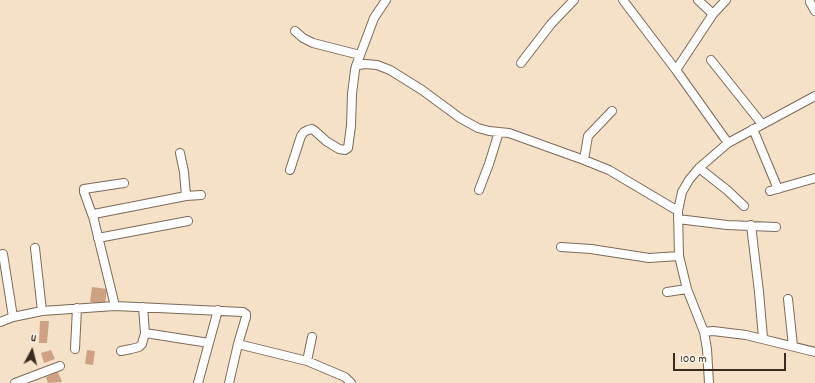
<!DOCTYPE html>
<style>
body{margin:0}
#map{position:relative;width:815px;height:383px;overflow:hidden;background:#f4e1c7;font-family:Dekko,sans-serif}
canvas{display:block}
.north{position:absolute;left:12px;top:331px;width:40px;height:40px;-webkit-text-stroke:3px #f7f3e8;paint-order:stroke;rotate:7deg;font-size:11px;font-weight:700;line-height:16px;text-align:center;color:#3b2a1e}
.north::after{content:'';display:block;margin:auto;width:14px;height:18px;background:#3b2a1e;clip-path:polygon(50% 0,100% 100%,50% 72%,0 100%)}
.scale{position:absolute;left:673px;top:353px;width:113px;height:18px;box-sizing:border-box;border:2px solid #3b2a1e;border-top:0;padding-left:5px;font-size:12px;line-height:14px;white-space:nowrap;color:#3b2a1e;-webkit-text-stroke:3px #f7f3e8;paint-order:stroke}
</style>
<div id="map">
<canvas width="815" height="383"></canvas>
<div class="north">U</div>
<div class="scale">100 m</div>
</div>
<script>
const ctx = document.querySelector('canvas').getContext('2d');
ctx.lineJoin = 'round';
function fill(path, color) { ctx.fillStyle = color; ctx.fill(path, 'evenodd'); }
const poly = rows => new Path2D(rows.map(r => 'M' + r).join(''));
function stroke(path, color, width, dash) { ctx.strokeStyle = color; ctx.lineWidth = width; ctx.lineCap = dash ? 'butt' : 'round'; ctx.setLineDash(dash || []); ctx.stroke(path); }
const building = poly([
 [92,287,107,289,105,304,90,302],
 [40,321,49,321,47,343,39,343],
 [51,350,55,359,44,363,41,353],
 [87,350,95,351,93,365,85,364],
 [58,372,62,382,48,383,46,377]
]);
const minor = poly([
 [623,0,676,70],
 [698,0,713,14],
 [726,0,713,14,676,70,728,143],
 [810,2,815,11],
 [295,31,303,38,313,43,360,55],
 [711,60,762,124],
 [521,63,551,24,574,0],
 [356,66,374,18,386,0],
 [753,129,778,189],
 [584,160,609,170,678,211],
 [699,168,727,190,744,206],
 [290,170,301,136,304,132,308,130,312,129,315,131,326,141,339,149,345,150,348,148,351,126,352,94,355,70,356,66,359,65,365,64,377,65,390,70,422,90,460,118,478,128,489,131,509,133,584,160,588,136,612,111],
 [479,190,489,164,499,132],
 [770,191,815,178],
 [186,196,201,195],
 [93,217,84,192,84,189,124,183],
 [678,219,727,225,776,227],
 [751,225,759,292,763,338],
 [98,238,188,221],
 [561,247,591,249,649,258,679,256],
 [35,248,42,311],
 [3,254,13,317],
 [667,292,687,289],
 [788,299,793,346],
 [115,306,93,216,94,214,186,196,184,172,180,153],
 [143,307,145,333,209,343],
 [0,322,13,317,42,311,115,306,243,312,246,314,246,317,238,344,229,383],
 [704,332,713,331,746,335,815,352],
 [238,344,307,361,345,377,351,383],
 [75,349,77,308],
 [121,351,131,349,139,347,142,344,145,333],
 [307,361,312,337],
 [15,383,60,366],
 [198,383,218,310],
 [709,383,707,349,704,332,687,289,679,256,678,211,682,192,689,180,699,168,728,143,815,96]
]);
fill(building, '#cfa184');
stroke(minor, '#7c6a59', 10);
stroke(minor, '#fff', 8);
</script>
